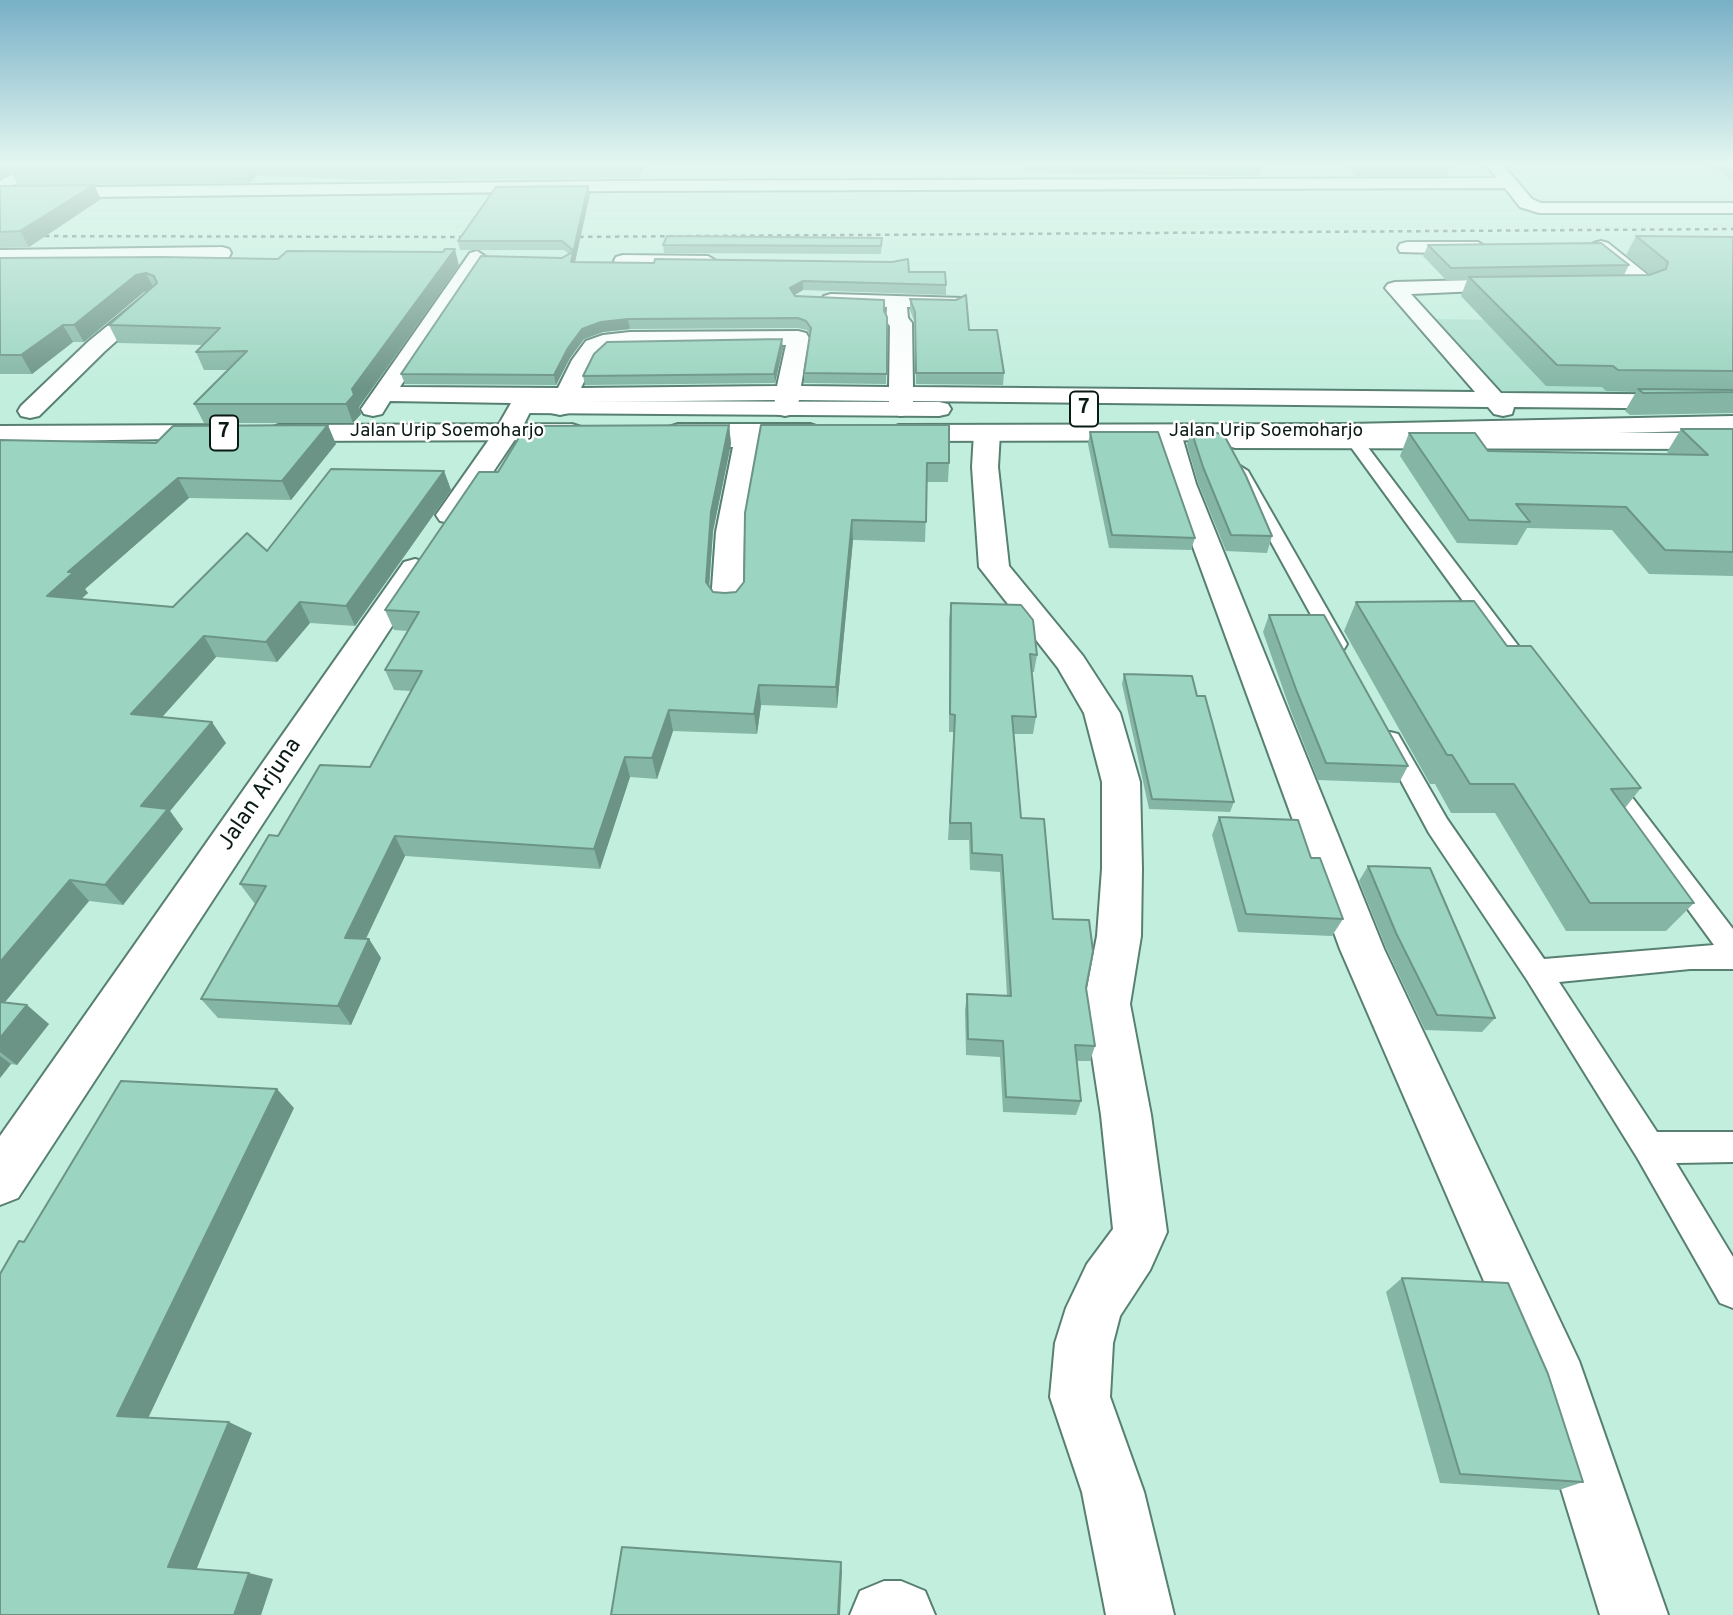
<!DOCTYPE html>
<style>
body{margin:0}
canvas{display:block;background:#c2eede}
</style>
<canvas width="1733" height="1615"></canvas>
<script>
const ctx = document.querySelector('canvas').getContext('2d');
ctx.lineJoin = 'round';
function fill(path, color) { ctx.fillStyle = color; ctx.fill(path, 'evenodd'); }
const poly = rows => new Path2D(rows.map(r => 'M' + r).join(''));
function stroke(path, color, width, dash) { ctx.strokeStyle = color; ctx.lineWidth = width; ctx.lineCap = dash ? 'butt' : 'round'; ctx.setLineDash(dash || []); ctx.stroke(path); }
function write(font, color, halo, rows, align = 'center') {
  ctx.font = font + ' Overpass,sans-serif'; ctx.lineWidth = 5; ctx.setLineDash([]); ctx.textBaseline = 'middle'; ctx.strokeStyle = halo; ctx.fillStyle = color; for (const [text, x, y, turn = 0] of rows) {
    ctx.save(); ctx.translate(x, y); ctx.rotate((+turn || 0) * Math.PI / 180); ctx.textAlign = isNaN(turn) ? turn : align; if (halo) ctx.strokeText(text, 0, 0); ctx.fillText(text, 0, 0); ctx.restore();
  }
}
const built = poly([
 [1425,319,1686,322,1733,396,1499,398]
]);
const lane = poly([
 [1348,427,1354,429,1535,668,1538,673,1535,678,1519,678,1340,432,1348,427],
 [1240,466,1248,471,1347,644,1344,649,1330,649,1327,644,1232,471,1240,466],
 [1390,732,1398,734,1447,819,1544,959,1714,945,1599,787,1595,781,1599,775,1607,772,1615,775,1733,929,1733,969,1690,969,1559,982,1657,1132,1733,1132,1733,1162,1676,1163,1733,1257,1733,1308,1720,1303,1638,1159,1527,980,1429,833,1379,740,1382,734,1390,732]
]);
const street = poly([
 [1485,163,1501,163,1532,199,1541,203,1733,203,1733,213,1539,213,1520,207,1505,188,617,191,0,198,0,188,617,181,1497,178,1485,163],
 [1601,241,1608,243,1653,279,1656,283,1653,287,1639,292,1598,290,1595,286,1598,282,1630,280,1594,251,1592,247,1594,243,1601,241],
 [1407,242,1478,242,1487,248,1478,254,1400,252,1398,248,1400,244,1407,242],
 [222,247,229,249,231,253,229,257,0,262,0,250,222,247],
 [477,251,486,257,400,387,558,388,572,360,586,341,603,335,630,332,798,331,806,333,809,338,801,386,889,387,890,326,886,321,887,307,824,304,821,300,824,296,831,294,962,298,965,302,962,306,955,308,907,307,908,318,912,323,913,387,1475,392,1385,288,1388,284,1395,282,1516,279,1523,281,1526,285,1523,289,1411,294,1501,393,1733,395,1733,409,1514,407,1512,414,1503,416,1494,414,1488,407,913,401,913,409,910,414,901,416,892,414,889,409,889,401,799,400,794,414,785,416,776,414,773,409,775,400,575,402,569,413,560,415,551,413,548,408,551,403,529,403,532,408,520,432,460,521,450,523,440,521,436,515,495,431,511,403,390,401,382,414,373,416,364,414,361,409,470,253,477,251],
 [786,345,777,386,581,388,594,361,608,348,786,345],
 [623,255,708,256,718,262,708,268,616,265,614,261,616,257,623,255],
 [151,294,158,296,161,300,158,304,105,351,39,416,30,418,21,416,18,411,21,406,89,341,144,296,151,294],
 [749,424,758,427,761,431,803,431,812,434,816,439,812,444,803,447,759,447,744,532,743,602,738,609,727,611,716,609,711,602,716,532,733,447,678,447,669,444,665,439,669,434,678,431,737,431,740,427,749,424],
 [987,425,996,428,1000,433,998,467,1009,566,1083,656,1120,713,1140,782,1142,869,1141,936,1130,1004,1151,1115,1167,1232,1150,1270,1120,1316,1113,1343,1110,1397,1144,1492,1174,1615,1106,1615,1082,1492,1050,1397,1055,1343,1066,1308,1087,1264,1113,1229,1101,1115,1084,1004,1097,936,1102,869,1102,782,1084,713,1058,668,979,567,972,467,974,433,978,428,987,425],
 [1168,425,1177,428,1181,433,1196,484,1384,949,1579,1361,1668,1615,1600,1615,1529,1385,1340,949,1170,484,1155,433,1159,428,1168,425],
 [1235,432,1733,433,1733,449,1235,448,1226,445,1222,440,1226,435,1235,432],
 [415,559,426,562,430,568,18,1198,0,1205,0,1136,404,562,415,559],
 [884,1581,901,1581,925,1591,935,1615,850,1615,860,1591,884,1581]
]);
const highway = poly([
 [32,163,51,163,0,193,0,181,32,163],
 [534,401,939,402,948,404,951,409,948,414,939,416,525,413,522,408,525,403,534,401],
 [1733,416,1733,430,1348,440,899,441,890,438,886,433,890,428,899,425,1348,424,1733,416],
 [572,424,581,427,585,432,581,437,572,440,279,441,270,438,266,433,270,428,279,425,572,424],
 [678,424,810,424,819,427,823,432,819,437,810,440,669,437,665,432,669,427,678,424],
 [219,425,228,428,232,433,228,438,0,442,0,426,219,425]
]);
const rail = poly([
 [0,236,480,237],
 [561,237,1733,229]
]);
const wall = poly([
 [0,163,645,163,638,178,370,180,257,176,249,183,18,185,11,172],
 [1023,163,1258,163,1261,169,1259,176,1024,172],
 [1345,163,1444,163,1449,169,1447,176,1355,176],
 [1704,163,1733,163,1733,181],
 [0,186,101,199,29,247,0,248],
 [590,194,575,262,909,272,946,285,946,295,803,290,795,295,884,312,887,317,886,384,804,383,804,373,810,336,807,330,798,328,630,329,603,332,584,339,570,358,556,385,405,384,401,374,569,254,564,250,460,250,458,241],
 [1636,236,1733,237,1733,413,1630,415,1625,411,1636,392,1606,391,1602,387,1546,386,1461,296,1467,280,1446,280,1423,256,1428,245,1629,265,1624,275,1650,275,1626,255],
 [882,238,881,254,664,253,663,245],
 [0,258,459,266,359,407,361,414,353,423,204,423,194,404,229,370,204,370,196,352,203,345,118,343,109,325,147,291,144,292,84,342,73,342,32,374,0,374],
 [910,299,969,330,1004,373,1003,385,916,384,915,323,910,310],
 [783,348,775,383,585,385,583,376],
 [729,425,731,444,713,531,709,587,713,592,725,593,736,592,744,582,761,425,949,463,948,482,927,482,925,542,853,540,837,708,761,705,757,734,673,731,657,779,630,777,600,869,405,856,366,939,369,939,381,958,351,1025,218,1018,201,999,255,904,240,884,278,836,370,767,411,691,394,690,385,670,408,631,394,630,385,610,498,472],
 [1681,429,1733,429,1733,576,1649,574,1612,530,1527,528,1517,545,1457,543,1400,456,1409,433,1488,451,1669,454,1667,452],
 [1191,430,1272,536,1267,553,1226,551,1198,483,1187,445],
 [1090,432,1195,538,1191,550,1109,548,1088,444],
 [0,440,336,444,291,500,189,498,85,589,88,593,81,599,173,607,267,551,444,471,451,490,355,626,310,623,277,662,216,657,162,717,226,743,170,811,183,829,123,905,89,901,5,1002,49,1024,17,1065,11,1064,0,1078],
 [1356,602,1507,646,1641,788,1625,808,1694,903,1666,931,1566,931,1495,813,1451,813,1435,784,1430,784,1344,631],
 [951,603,1037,655,1034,672,1031,672,1036,717,1033,734,1014,734,1021,818,1053,919,1086,988,1095,1046,1090,1061,1077,1061,1081,1101,1076,1115,1003,1112,1000,1057,966,1055,965,1010,967,994,1007,996,1000,872,970,870,969,840,948,840,954,732,949,732,949,620],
 [1269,615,1408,766,1399,783,1318,780,1290,709,1263,632],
 [1124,674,1197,696,1234,802,1230,812,1149,809,1122,684],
 [1219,817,1311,858,1343,919,1332,936,1238,932,1212,835],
 [1368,866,1495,1018,1482,1032,1425,1030,1386,948,1359,881],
 [1402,1278,1583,1482,1559,1490,1440,1483,1386,1292]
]);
const shadedWall = poly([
 [0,163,27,163,11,171,11,172,0,178],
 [249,163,252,163,257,176,249,183,243,168],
 [636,163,645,163,638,178,636,164],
 [94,185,101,199,29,247,20,231],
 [588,186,590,194,573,271,571,262],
 [455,249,459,266,359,407,361,414,353,423,346,404,352,389],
 [146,273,154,289,144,292,84,342,74,325,136,275],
 [803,281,803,290,791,297,790,288],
 [628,319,630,329,603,332,584,339,570,358,556,385,554,375,568,348,582,329,601,322],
 [63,325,73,342,32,374,21,355],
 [782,339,783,348,775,383,774,374],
 [328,425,336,444,291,500,282,481],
 [729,425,731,444,713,531,708,602,706,582,711,512],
 [444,471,451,490,355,626,346,606],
 [178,478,189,498,85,589,88,593,62,616,47,596,68,572],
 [852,520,853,540,837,708,836,687],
 [300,602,310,623,277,662,266,642],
 [204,636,216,657,146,735,131,714],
 [759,685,761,705,757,734,754,714],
 [669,710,673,731,657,779,652,758],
 [212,722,226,743,170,811,183,829,123,905,105,885,141,806],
 [625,757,630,777,600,869,594,849],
 [395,836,405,856,357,957,345,938],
 [70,880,89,901,0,1008,0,962],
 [369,939,381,958,351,1025,338,1006],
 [27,1005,49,1024,17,1065,0,1052,0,1038],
 [0,1056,11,1064,0,1078],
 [277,1089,294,1108,144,1427,117,1416],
 [229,1422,252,1433,195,1573,168,1567],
 [841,1562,842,1571,840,1615,838,1615],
 [249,1573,273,1579,261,1615,234,1615]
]);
const building = poly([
 [23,163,249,163,243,168,11,171,23,163],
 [298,163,636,163,365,165,298,163],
 [1024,163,1258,163,1261,169,1024,165,1024,163],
 [1353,163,1444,163,1449,169,1357,169,1353,163],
 [1719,163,1733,163,1733,172,1719,163],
 [94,185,20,231,0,232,0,186,94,185],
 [588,186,571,262,654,263,655,259,892,262,908,259,909,272,945,272,946,285,803,281,790,288,795,296,884,300,884,311,887,317,887,374,804,373,811,328,806,321,798,318,628,319,601,322,582,329,568,348,554,375,401,374,481,256,562,258,574,251,562,241,458,241,496,187,588,186],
 [667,236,882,238,881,246,663,245,667,236],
 [1636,236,1733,237,1733,371,1618,370,1613,366,1557,365,1469,277,1649,275,1666,269,1668,262,1636,236],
 [1601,243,1629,265,1451,268,1428,245,1601,243],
 [445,249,455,249,352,389,354,395,346,404,194,404,247,351,196,352,220,328,109,325,157,283,154,276,146,273,136,275,74,325,63,325,21,355,0,355,0,258,162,257,278,259,287,251,443,252,445,249],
 [966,295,969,330,997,330,1004,373,916,373,915,312,910,299,956,300,966,295],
 [782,339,774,374,583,376,594,354,607,342,782,339],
 [1638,389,1733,390,1733,392,1643,393,1638,389],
 [328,425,282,481,178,478,68,572,74,572,47,596,173,607,247,533,267,551,331,469,444,471,346,606,300,602,266,642,204,636,131,714,212,722,141,806,168,809,105,885,70,880,0,962,0,440,156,443,173,426,328,425],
 [729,425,711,512,706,582,713,592,725,593,736,592,744,582,745,513,761,425,949,425,949,463,927,463,926,522,852,520,836,687,759,685,754,714,669,710,652,758,625,757,594,849,395,836,345,938,369,939,338,1006,201,999,266,886,240,884,269,835,278,836,320,765,370,767,422,671,385,670,419,612,385,610,479,472,498,472,526,426,729,425],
 [1681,429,1733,429,1733,552,1665,550,1626,507,1516,504,1530,522,1469,520,1409,433,1475,433,1488,451,1708,455,1681,429],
 [1191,430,1206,430,1224,435,1246,476,1272,536,1231,535,1203,467,1191,430],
 [1090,432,1158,432,1195,538,1112,535,1090,432],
 [1474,601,1507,646,1531,646,1641,788,1611,789,1694,903,1590,903,1514,784,1470,784,1452,755,1447,755,1356,602,1474,601],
 [951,603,1021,605,1033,620,1037,655,1030,654,1036,717,1012,716,1021,818,1044,819,1053,919,1089,920,1093,951,1086,988,1095,1046,1075,1045,1081,1101,1006,1097,1003,1041,968,1039,967,994,1011,996,1002,855,972,853,971,823,950,823,955,715,950,714,951,603],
 [1269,615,1324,615,1408,766,1326,763,1297,692,1269,615],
 [1124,674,1192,676,1197,696,1205,696,1234,802,1152,799,1124,674],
 [1219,817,1298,820,1311,858,1320,858,1343,919,1246,914,1219,817],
 [1368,866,1430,868,1495,1018,1437,1015,1396,933,1368,866],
 [0,1002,27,1005,0,1038,0,1002],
 [121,1081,277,1089,117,1416,229,1422,168,1567,249,1573,234,1615,0,1615,0,1274,19,1241,24,1242,121,1081],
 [1402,1278,1508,1283,1548,1374,1583,1482,1460,1474,1402,1278],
 [622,1547,841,1562,838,1615,611,1615,622,1547]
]);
const farStreetnames = [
 ["Jalan Urip Soemoharjo",447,432],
 ["Jalan Urip Soemoharjo",1266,432]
];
const shields = [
 [1084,409,28],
 [224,433,28]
];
const shieldNames = [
 ["7",1084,409],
 ["7",224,433]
];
const streetNames = [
 ["Jalan Arjuna",261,795,-56]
];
fill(built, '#ade0ce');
stroke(lane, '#588072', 4);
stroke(street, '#588072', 4);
stroke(highway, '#588072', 4);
fill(lane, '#fff');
fill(street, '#fff');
fill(highway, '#fff');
stroke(rail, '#4c665d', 2.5, [4.5, 4.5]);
fill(wall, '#85b6a5');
fill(shadedWall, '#6c9486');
fill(building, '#9bd4c0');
stroke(building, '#6c9486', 2);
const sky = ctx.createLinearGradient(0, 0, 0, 389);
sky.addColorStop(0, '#78b0c7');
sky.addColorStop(0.42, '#e4f7f0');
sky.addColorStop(1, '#e4f7f000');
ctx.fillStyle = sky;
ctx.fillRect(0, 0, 1733, 389);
write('19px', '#0a1a15', '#fff', farStreetnames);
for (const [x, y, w] of shields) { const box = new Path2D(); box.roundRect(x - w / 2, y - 17.5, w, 35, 5); ctx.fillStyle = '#fff'; ctx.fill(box); stroke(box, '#0a1a15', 2); }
write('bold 21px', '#0a1a15', null, shieldNames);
write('23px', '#0a1a15', '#fff', streetNames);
</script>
